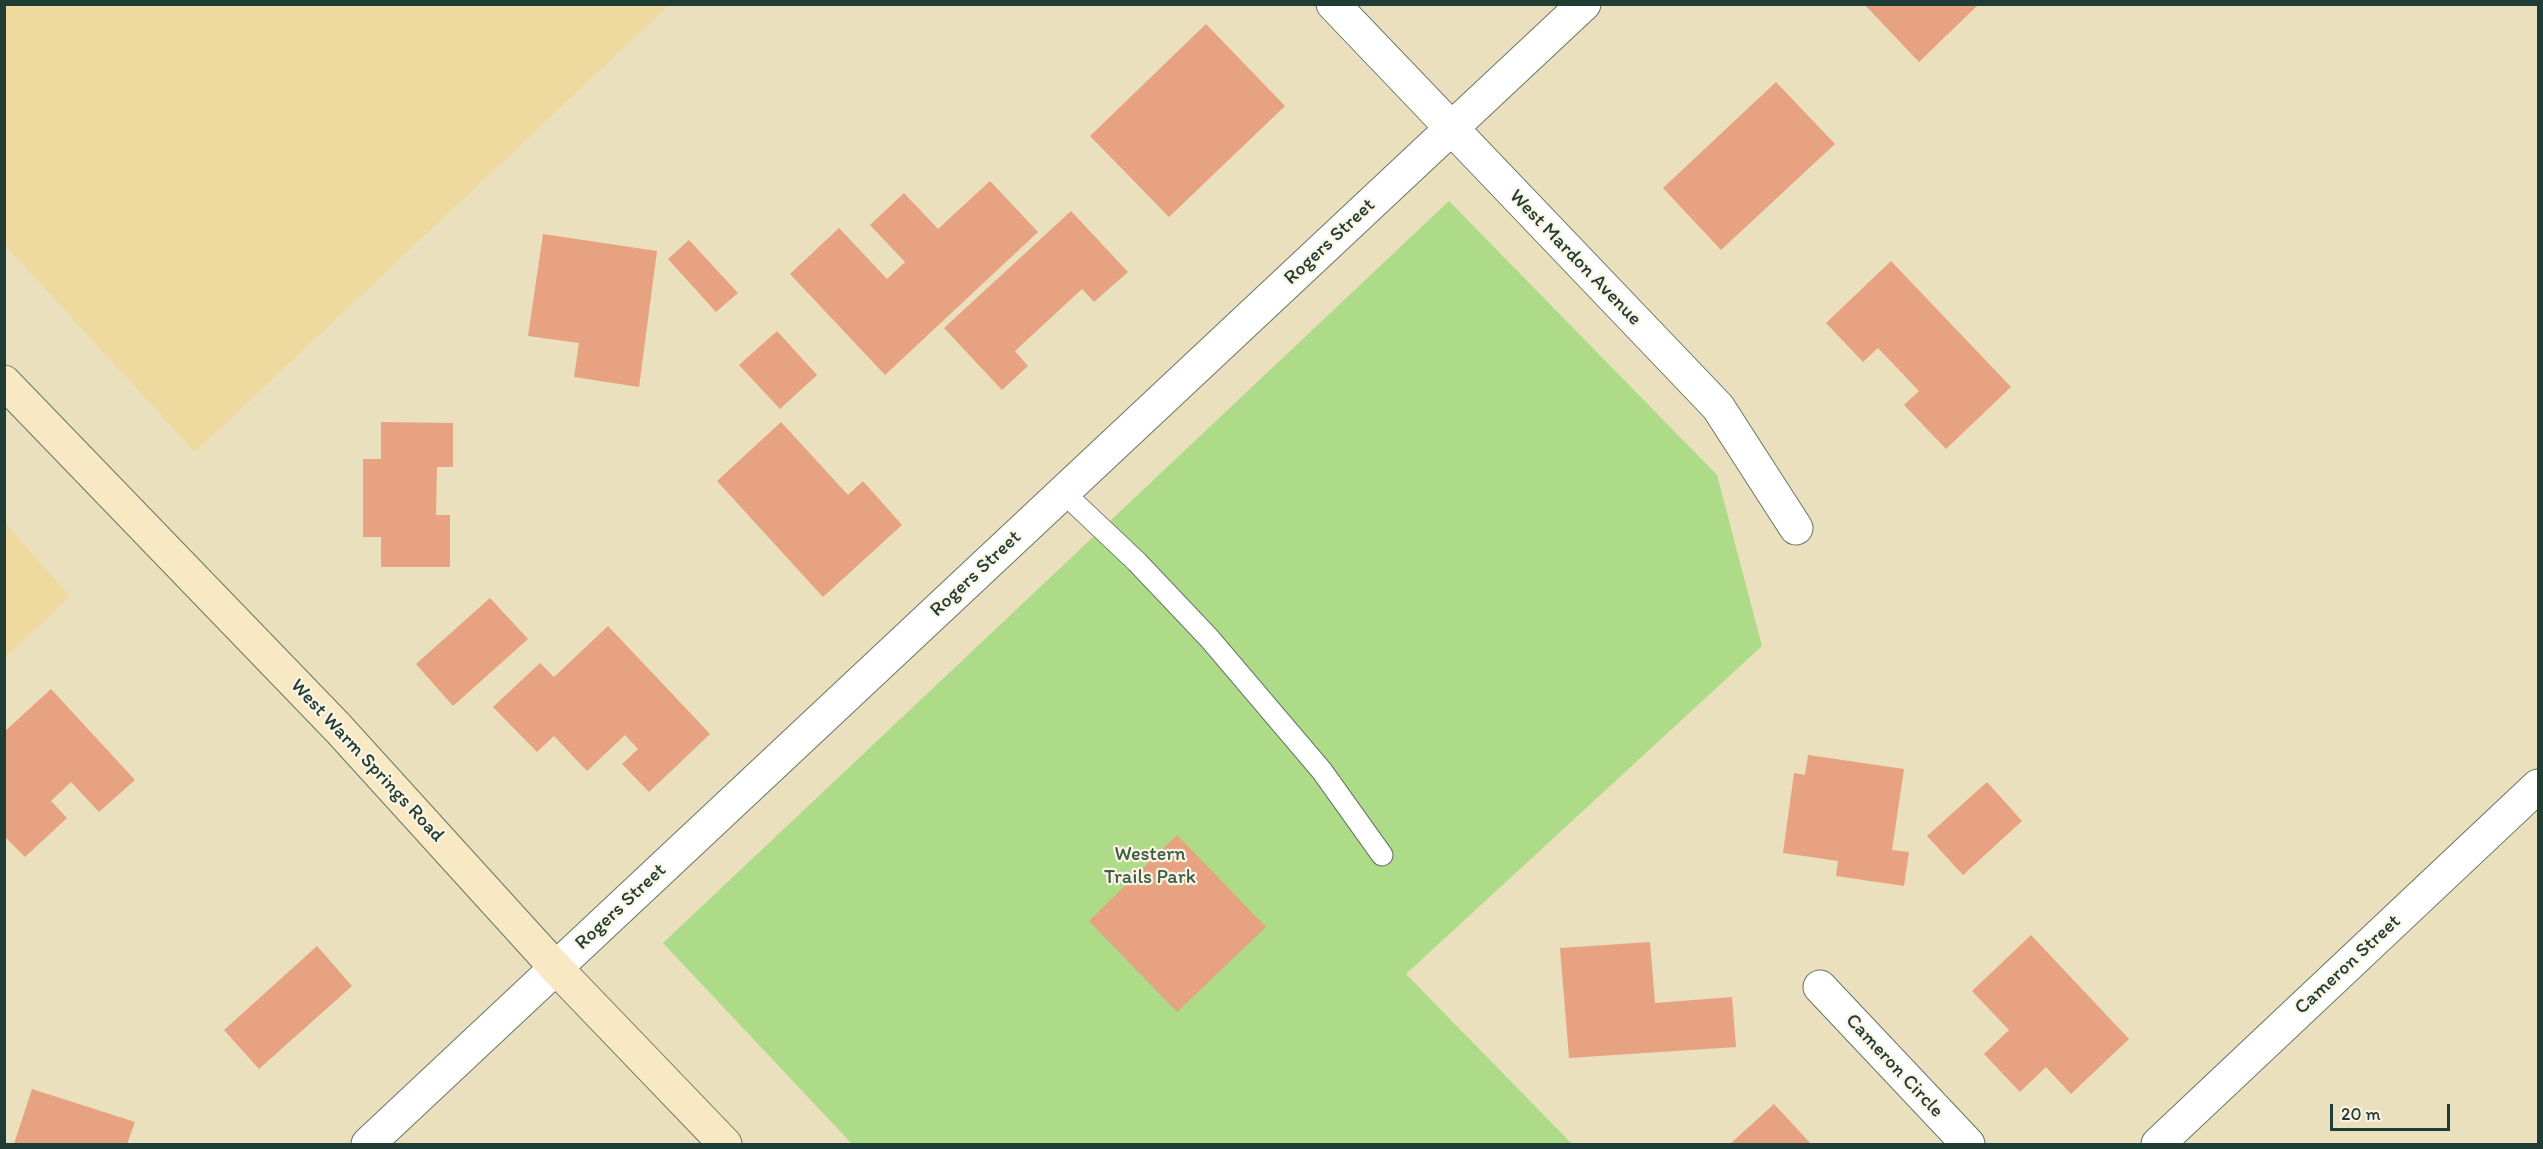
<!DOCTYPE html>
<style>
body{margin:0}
#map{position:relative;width:2543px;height:1149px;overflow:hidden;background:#ebe0bd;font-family:Itim,sans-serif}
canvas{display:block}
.frame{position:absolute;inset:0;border:6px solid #1f3d34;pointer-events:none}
.scale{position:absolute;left:2330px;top:1104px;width:120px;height:27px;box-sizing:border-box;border:3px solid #1f3d34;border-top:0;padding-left:8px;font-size:18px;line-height:21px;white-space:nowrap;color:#1f3d34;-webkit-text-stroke:4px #fcf5e5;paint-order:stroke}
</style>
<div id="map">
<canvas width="2543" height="1149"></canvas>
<div class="frame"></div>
<div class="scale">20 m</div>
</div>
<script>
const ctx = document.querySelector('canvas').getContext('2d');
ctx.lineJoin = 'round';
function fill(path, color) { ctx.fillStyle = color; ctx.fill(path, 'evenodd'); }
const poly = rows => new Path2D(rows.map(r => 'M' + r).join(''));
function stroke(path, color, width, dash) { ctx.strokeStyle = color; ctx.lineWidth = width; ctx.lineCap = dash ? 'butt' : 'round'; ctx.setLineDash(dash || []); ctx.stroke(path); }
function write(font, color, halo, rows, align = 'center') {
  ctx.font = font + ' Itim,sans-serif'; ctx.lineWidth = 4.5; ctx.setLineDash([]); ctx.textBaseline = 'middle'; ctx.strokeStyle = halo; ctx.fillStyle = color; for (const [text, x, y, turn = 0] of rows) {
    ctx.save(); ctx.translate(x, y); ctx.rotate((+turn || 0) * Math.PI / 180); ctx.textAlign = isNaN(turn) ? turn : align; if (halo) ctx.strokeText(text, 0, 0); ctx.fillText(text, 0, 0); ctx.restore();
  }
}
const green = poly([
 [1449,201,1717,475,1762,646,1406,974,1572,1144,852,1144,663,943]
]);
const sand = poly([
 [5,4,669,4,669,5,195,452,5,245],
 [4,522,70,596,5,658,4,658]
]);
const building = poly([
 [1864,4,1979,4,1919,62],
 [1206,24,1285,106,1169,217,1090,136],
 [1776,82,1835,144,1721,250,1663,188],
 [990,181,1038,232,885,375,790,274,839,228,887,279,905,262,870,225,904,193,938,229],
 [1071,211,1128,272,1094,302,1082,289,1015,351,1028,366,1002,390,944,328],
 [543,234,657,251,639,387,574,377,579,343,528,336],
 [689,240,738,293,716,312,668,259],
 [1891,261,2011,387,1946,449,1904,405,1919,391,1878,348,1863,362,1826,323],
 [777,331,817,375,780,409,739,365],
 [381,422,453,423,453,467,437,467,436,515,450,515,450,567,381,567,381,537,363,537,363,459,381,459],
 [781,422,848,495,863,481,902,525,823,597,717,481],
 [490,598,528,639,453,706,416,664],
 [608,626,710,734,649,792,622,764,638,749,625,735,587,771,554,736,537,752,493,707,540,663,554,677],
 [51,689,135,780,99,812,71,782,51,801,67,818,25,857,4,836,4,732],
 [1808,755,1904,769,1892,850,1909,852,1904,886,1836,876,1838,861,1783,853,1794,773,1805,775],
 [1987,782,2022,821,1963,875,1927,836],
 [1177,835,1266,927,1177,1012,1089,921],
 [2031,935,2129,1039,2071,1094,2046,1067,2020,1092,1984,1054,2009,1030,1972,991],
 [1650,942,1655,1003,1732,997,1736,1047,1569,1058,1560,948],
 [317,946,352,986,259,1069,224,1030],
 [32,1089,135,1122,127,1144,14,1144],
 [1774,1104,1811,1144,1730,1144]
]);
const lane = poly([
 [1063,492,1137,562,1209,638,1322,771,1382,855]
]);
const street = poly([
 [1333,4,1718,407,1796,528],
 [1820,987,1968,1144],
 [368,1144,1584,4],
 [2158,1144,2538,786]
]);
const secondary = poly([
 [4,382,338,728,556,968,725,1144]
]);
const streetNames = [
 ["Rogers Street",1330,242,-43],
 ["West Mardon Avenue",1575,258,46],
 ["Rogers Street",976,574,-43],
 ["West Warm Springs Road",367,761,47],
 ["Rogers Street",621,907,-43],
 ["Cameron Street",2348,965,-43],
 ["Cameron Circle",1894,1066,47]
];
const parkNames = [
 ["Western",1150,855],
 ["Trails Park",1150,878]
];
fill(green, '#addb88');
fill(sand, '#eeda9e');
fill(building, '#e6a281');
stroke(lane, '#667664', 23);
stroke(street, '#667664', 35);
stroke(secondary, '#667664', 35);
stroke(lane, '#fff', 21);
stroke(street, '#fff', 33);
stroke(secondary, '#f8e8c3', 33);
write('20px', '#1f3d34', '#fcf5e5', streetNames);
write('20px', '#3b5d45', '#fcf5e5', parkNames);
</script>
